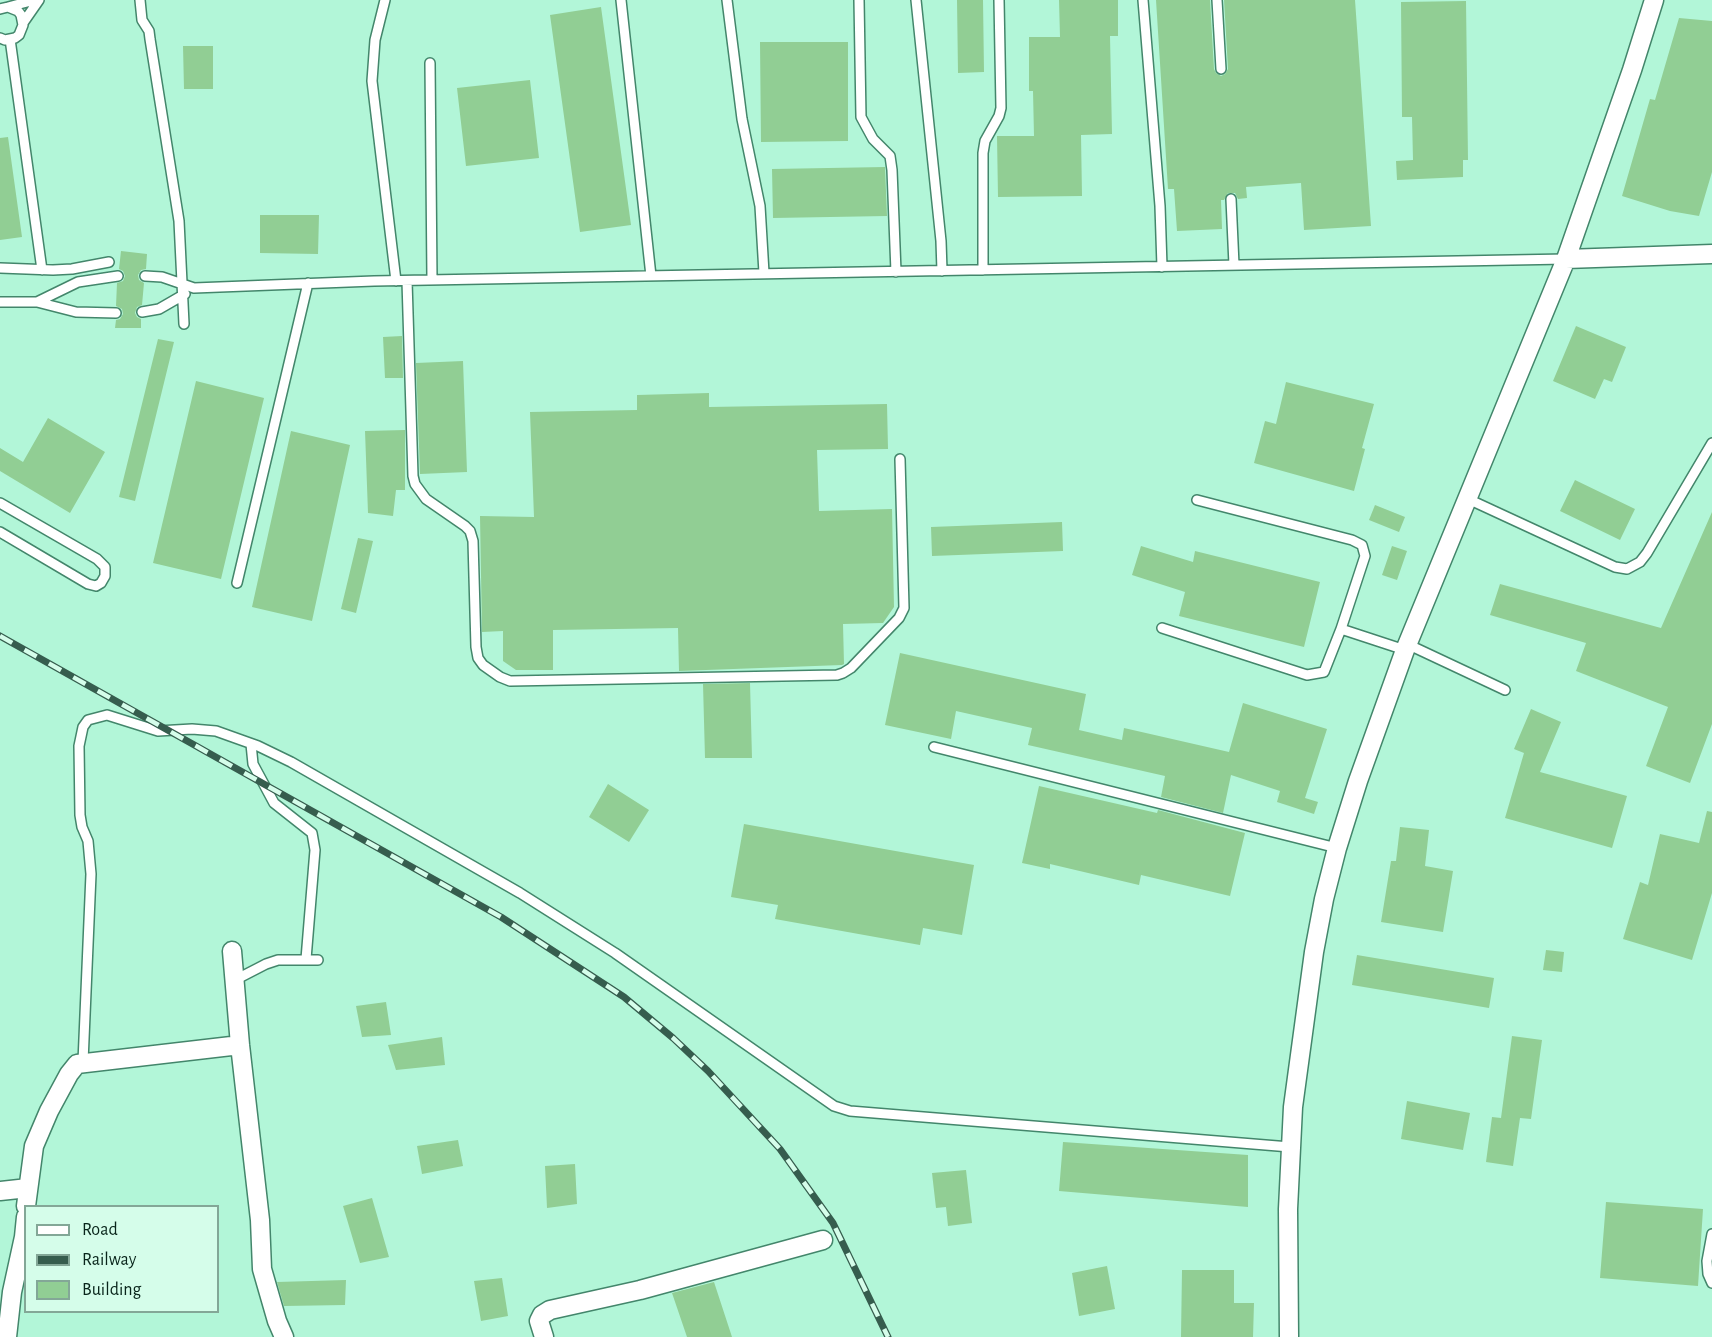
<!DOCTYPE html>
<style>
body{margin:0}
#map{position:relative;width:1712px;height:1337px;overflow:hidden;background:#b2f6d8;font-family:"Alegreya Sans",sans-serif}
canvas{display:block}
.legend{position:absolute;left:24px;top:1205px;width:195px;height:108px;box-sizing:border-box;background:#d5fdea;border:2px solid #83a797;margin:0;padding:8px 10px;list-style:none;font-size:18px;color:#09251b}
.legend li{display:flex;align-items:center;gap:12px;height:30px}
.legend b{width:30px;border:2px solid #83a797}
</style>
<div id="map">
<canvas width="1712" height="1337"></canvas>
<ul class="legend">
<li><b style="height:8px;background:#fff"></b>Road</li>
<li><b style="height:8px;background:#365d4e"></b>Railway</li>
<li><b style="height:16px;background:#91ce94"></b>Building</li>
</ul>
</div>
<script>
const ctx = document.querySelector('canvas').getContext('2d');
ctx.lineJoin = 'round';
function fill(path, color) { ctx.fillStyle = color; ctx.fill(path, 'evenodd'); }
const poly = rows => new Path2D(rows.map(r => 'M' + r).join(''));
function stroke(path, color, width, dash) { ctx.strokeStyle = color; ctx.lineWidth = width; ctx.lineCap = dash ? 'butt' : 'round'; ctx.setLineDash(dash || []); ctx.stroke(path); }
const building = poly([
 [957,0,983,0,984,72,958,73],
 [1059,0,1118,0,1118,36,1110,36,1112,134,1081,135,1082,196,998,197,997,136,1034,136,1033,91,1029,91,1029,37,1060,37],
 [1156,0,1210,0,1214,69,1216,73,1221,76,1225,74,1228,69,1224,0,1355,0,1371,226,1304,230,1301,183,1246,187,1247,198,1238,199,1235,193,1228,193,1224,200,1221,200,1222,229,1177,231,1174,189,1168,189],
 [1466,1,1468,160,1463,160,1463,177,1397,180,1396,161,1413,160,1412,117,1402,117,1401,2],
 [601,7,631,225,580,232,550,15],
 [1679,18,1712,21,1712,172,1699,216,1670,211,1622,196,1650,99,1655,100],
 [760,42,848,42,848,141,761,142],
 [183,46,213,46,213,89,184,89],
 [530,80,539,158,466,166,457,88],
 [8,137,22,237,0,240,0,138],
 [885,167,887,216,773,218,772,169],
 [260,215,319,215,318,254,260,253],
 [121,251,147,254,146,269,141,270,138,275,139,280,144,283,142,305,137,307,135,313,137,317,141,319,141,328,115,328,116,320,120,319,123,314,122,309,116,306,117,283,123,281,125,276,123,271,119,269],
 [1576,326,1626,347,1612,382,1604,379,1595,399,1553,381],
 [402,336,403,378,385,378,383,337],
 [158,339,174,342,135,501,119,497],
 [463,361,467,472,420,474,416,363],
 [196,381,264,398,221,579,153,563],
 [1286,382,1374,404,1362,448,1365,449,1354,491,1254,463,1265,421,1276,424],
 [709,393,709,407,887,404,888,449,817,450,819,511,892,509,894,607,883,623,843,624,844,664,842,665,679,671,678,628,553,630,553,670,516,670,503,661,503,631,482,632,480,516,534,517,530,412,637,410,637,395],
 [48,418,105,452,70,513,0,471,0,448,23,462],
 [405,430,405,490,396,490,393,516,368,513,365,431],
 [291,431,350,445,312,621,252,607],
 [1575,480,1635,509,1620,540,1560,511],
 [1375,505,1405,517,1399,532,1369,520],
 [1712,512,1712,724,1690,783,1646,766,1668,707,1576,671,1586,643,1490,615,1500,584,1661,628],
 [1062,522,1063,551,932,556,931,527],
 [358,538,373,541,356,613,341,609],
 [1141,546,1193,562,1195,551,1320,582,1304,647,1179,616,1185,592,1132,575],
 [1392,546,1407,551,1397,580,1382,575],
 [900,653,1086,694,1079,730,1122,740,1124,728,1229,752,1243,703,1327,729,1305,798,1318,802,1314,814,1277,802,1280,791,1231,775,1223,813,1161,797,1165,776,1028,745,1032,728,956,711,951,739,885,725],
 [750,683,752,758,705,758,703,684],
 [1531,709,1561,722,1540,772,1627,796,1612,848,1505,818,1524,753,1514,749],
 [608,784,649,810,629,842,589,817],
 [1039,786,1157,813,1158,810,1245,833,1230,896,1141,875,1139,885,1050,864,1050,869,1022,863],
 [1707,811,1712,812,1712,893,1692,960,1623,939,1640,882,1648,885,1660,834,1699,843],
 [744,824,974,865,962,935,923,928,920,945,775,919,778,905,731,897],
 [1400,827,1429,830,1425,866,1453,871,1443,932,1381,922,1391,861,1396,861],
 [1546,950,1564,952,1562,972,1543,970],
 [1357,955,1494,978,1489,1008,1352,985],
 [386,1002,391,1035,362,1037,356,1006],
 [1512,1036,1542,1040,1531,1119,1520,1118,1513,1166,1486,1162,1492,1117,1501,1118],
 [442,1037,445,1065,396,1070,388,1045],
 [1407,1101,1470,1113,1463,1150,1401,1139],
 [458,1140,463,1166,422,1174,417,1146],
 [1063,1142,1248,1155,1248,1207,1059,1191],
 [575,1164,577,1204,547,1208,545,1166],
 [966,1170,972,1223,948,1226,946,1207,936,1208,932,1173],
 [372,1198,389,1257,360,1263,343,1206],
 [1606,1202,1703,1209,1698,1286,1600,1278],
 [1107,1266,1115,1309,1079,1316,1072,1273],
 [1182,1270,1234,1270,1234,1303,1254,1303,1253,1337,1181,1337],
 [502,1278,508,1316,481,1321,474,1281],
 [346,1280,345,1305,284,1306,277,1282],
 [714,1282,732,1337,687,1337,672,1293]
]);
const service = poly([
 [140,0,142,20,149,31,150,39,179,221,184,324],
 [385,0,375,40,372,81,396,281],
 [621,0,651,276],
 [727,0,742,119,760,206,764,273],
 [859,0,861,117,873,139,890,156,892,170,896,272],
 [916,0,941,241,942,271],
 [1143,0,1160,206,1162,267],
 [1217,0,1221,69],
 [8,7,35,0],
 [0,9,8,7,18,11,21,15,23,25,19,35,15,38,5,40,0,38],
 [23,23,39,0],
 [10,39,42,270],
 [430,63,432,280],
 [1231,199,1234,265],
 [0,268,53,270,72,269,109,262],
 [983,270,983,153,985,141,999,116,1001,108,999,0],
 [145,276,162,277,194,288,374,281,1566,259],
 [407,281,413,476,415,484,426,499,465,526,470,531,473,541,476,647,478,658,483,665,500,677,510,681,837,675,843,673,851,668,899,618,904,608,900,459],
 [0,302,37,302,76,312,116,313],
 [37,302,78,282,118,276],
 [142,312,159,309,185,294],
 [1468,499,1615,567,1627,569,1640,562,1647,553,1712,443],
 [1197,500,1352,540,1362,545,1365,556,1341,629],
 [0,503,97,559,105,567,105,576,101,583,96,586,88,584,0,532],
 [237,583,308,283],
 [1162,628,1307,675,1324,672,1341,629,1405,650],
 [1407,644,1505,690],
 [251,744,253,764,274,803,312,833,315,850,306,959],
 [934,747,1337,848],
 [235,980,266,964,278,960,318,960],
 [83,1062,91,874,88,841,82,827,80,815,79,746,83,727,88,720,107,715,158,731,192,729,216,731,258,746,291,762,520,893,615,953,834,1106,850,1111,1290,1147],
 [1712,1234,1707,1261,1708,1274,1712,1283]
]);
const minor = poly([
 [1566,259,1712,254],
 [232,951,240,1045,260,1220,262,1269,277,1321,284,1337],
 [0,1191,28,1188],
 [26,1206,34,1146,49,1111,69,1074,77,1064,240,1045],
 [7,1337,12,1292,24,1237,26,1217],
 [544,1337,539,1321,542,1315,550,1310,640,1290,823,1240],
 [1289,1337,1288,1209,1293,1107,1314,952,1324,899,1337,848,1358,781,1405,650,1566,259,1632,70,1654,0]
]);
const rail = poly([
 [0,636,501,917,624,997,673,1038,708,1071,780,1149,833,1223,888,1337]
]);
fill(building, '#91ce94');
stroke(service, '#43866b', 12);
stroke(minor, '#43866b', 21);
stroke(service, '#fff', 9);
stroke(minor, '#fff', 18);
stroke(rail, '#365d4e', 7);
stroke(rail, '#d5fdea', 4.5, [14]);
</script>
